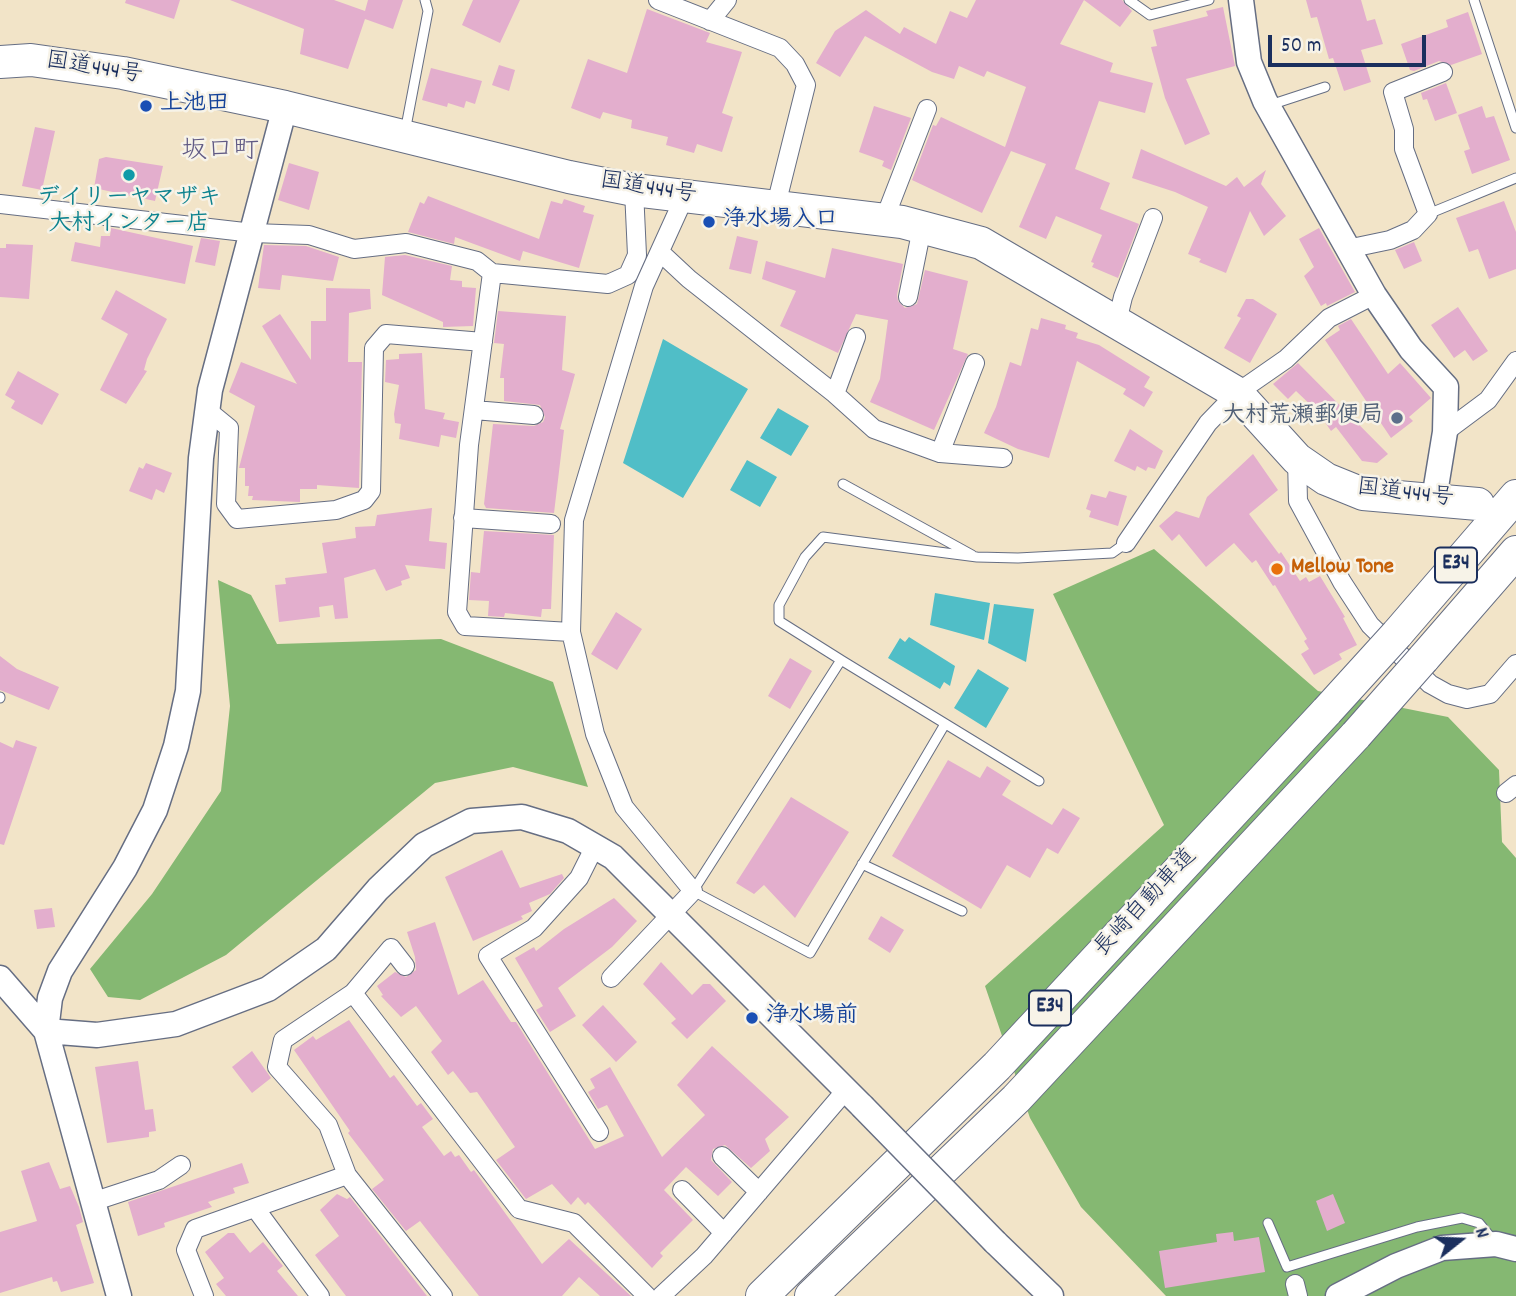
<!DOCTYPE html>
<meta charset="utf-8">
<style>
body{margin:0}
#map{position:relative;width:1516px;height:1296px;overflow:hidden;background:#f2e4c8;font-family:Dekko,sans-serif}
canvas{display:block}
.north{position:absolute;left:1425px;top:1205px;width:70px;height:70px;-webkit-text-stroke:5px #f7f3e8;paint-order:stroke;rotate:72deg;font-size:19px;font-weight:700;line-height:28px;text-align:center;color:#1b2f5e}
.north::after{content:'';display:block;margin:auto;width:24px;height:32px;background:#1b2f5e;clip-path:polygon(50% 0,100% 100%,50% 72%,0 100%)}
.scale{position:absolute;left:1268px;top:35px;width:158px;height:32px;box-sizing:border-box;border:4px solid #1b2f5e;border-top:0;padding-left:9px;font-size:21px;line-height:24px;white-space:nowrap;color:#1b2f5e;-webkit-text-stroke:5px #f7f3e8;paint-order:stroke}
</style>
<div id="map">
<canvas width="1516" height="1296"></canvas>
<div class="north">N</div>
<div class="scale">50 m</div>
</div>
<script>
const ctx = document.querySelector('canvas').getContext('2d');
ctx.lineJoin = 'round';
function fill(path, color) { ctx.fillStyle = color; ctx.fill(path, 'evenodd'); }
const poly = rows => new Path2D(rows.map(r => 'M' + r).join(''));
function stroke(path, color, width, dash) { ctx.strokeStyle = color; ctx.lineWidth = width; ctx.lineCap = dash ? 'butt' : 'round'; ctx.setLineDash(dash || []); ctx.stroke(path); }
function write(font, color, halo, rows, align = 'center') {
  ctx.font = font + ' Dekko,"Klee One",sans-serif'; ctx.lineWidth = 5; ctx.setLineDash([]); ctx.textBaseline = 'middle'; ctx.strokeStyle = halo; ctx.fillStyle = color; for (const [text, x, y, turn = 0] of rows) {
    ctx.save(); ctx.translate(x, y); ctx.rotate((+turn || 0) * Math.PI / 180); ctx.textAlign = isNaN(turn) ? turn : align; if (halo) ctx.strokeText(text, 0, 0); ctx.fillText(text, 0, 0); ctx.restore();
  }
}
const forest = poly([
 [1154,549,1318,691,1448,717,1499,770,1502,842,1516,858,1516,1296,1166,1296,1081,1207,1030,1118,985,986,1164,825,1053,594],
 [218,580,251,595,277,644,441,639,553,682,588,787,513,767,435,783,226,955,140,1000,108,997,90,969,152,894,221,791,230,706]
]);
const water = poly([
 [663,339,748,389,683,498,623,463],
 [778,408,809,426,791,456,760,438],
 [747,460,777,477,760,507,730,490],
 [935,593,990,603,984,640,930,625],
 [994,604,1034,609,1026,662,988,643],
 [909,637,955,666,950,686,944,682,940,689,888,658,900,638,905,642],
 [978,669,1009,688,986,728,954,708]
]);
const building = poly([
 [126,0,180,0,174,19,125,3],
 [230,0,334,0,365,11,368,0,403,0,393,29,365,19,348,69,300,54,304,29],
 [473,0,520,0,500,43,462,25],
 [976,0,1084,0,1060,44,1113,63,1110,72,1153,83,1145,113,1099,101,1075,169,1110,183,1100,209,1139,224,1118,278,1092,267,1094,263,1091,262,1102,235,1056,216,1046,239,1019,227,1046,164,1011,151,982,213,912,180,933,125,936,126,941,117,1005,147,1026,87,987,71,984,77,959,66,954,79,932,72,865,36,840,77,816,63,835,31,866,10,900,34,904,27,936,44,950,11,967,18],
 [1084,0,1122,0,1132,11,1120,27],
 [1306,0,1361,0,1367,21,1375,19,1383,44,1361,50,1371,82,1344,91,1333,58,1329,59,1317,17,1311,18],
 [1223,7,1235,66,1186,79,1210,134,1185,145,1165,98,1151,47,1157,46,1153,30,1208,16,1206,11],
 [647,9,710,33,706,42,742,52,722,113,733,117,722,152,697,144,694,153,666,145,668,137,631,128,632,120,603,112,600,119,571,108,588,59,627,73],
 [1468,12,1482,54,1451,65,1439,61,1414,71,1410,70,1401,44,1448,27,1446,20],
 [499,65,515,70,509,91,492,85],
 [431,68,482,81,475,104,466,101,464,108,448,103,447,107,422,100],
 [1446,83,1457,113,1435,121,1427,99,1423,100,1421,93],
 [874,106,911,118,891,170,882,166,884,161,859,152],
 [1482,106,1486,118,1494,116,1510,160,1472,174,1464,151,1470,149,1458,115],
 [35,127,55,131,42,190,22,186],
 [1141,149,1226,186,1237,177,1244,187,1266,170,1261,184,1286,216,1264,236,1250,211,1226,273,1199,262,1201,259,1188,254,1208,207,1175,192,1132,178],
 [106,157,163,166,155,201,94,188,99,159],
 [289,163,319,172,309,210,278,200],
 [428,196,539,239,551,201,562,204,564,199,585,206,583,212,594,215,579,268,523,251,520,261,455,237,454,244,408,232,420,202,424,204],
 [1504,201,1516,232,1516,269,1489,279,1478,249,1469,252,1456,218],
 [111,228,193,246,185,284,71,261,75,242,100,247,101,236,110,236],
 [1319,228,1355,292,1327,306,1326,303,1321,306,1304,276,1314,267,1299,239],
 [737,236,758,241,751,274,729,269],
 [201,238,220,241,215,266,195,262],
 [1414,242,1422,261,1404,269,1395,250],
 [6,244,33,245,29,299,0,297,0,248,6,248],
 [264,245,306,246,339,257,333,281,282,275,280,290,258,288],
 [832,248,903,264,897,295,898,301,905,308,917,304,925,270,968,281,953,349,968,354,934,430,870,402,880,379,888,320,856,314,838,353,780,326,796,291,762,279,766,261,825,278],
 [405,255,452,266,450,280,462,281,462,287,476,288,473,326,443,327,443,322,382,295,385,257],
 [326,288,370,289,371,309,349,313,348,362,362,362,359,488,317,485,317,489,300,489,300,502,252,500,253,496,248,496,249,486,245,486,245,468,239,468,255,406,229,392,241,362,297,384,262,326,280,314,311,360,311,321,326,321],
 [116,290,167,319,147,359,144,370,147,371,126,404,100,390,128,334,101,319],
 [1246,299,1253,299,1277,314,1250,363,1224,348,1241,318,1237,316],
 [1458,307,1488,351,1473,361,1465,350,1454,358,1431,325],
 [498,311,566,316,562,370,575,374,560,429,564,430,554,513,486,508,484,504,493,424,534,426,543,422,545,417,540,405,504,401,504,378,500,378,504,344,494,343],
 [1041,318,1066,325,1065,329,1078,333,1076,338,1099,345,1150,377,1144,387,1153,392,1144,407,1123,394,1126,389,1077,361,1049,458,1018,449,984,433,996,407,1010,362,1021,366,1031,328,1038,330],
 [1351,319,1388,374,1400,363,1431,398,1409,417,1413,421,1391,438,1325,340,1340,330,1338,326],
 [422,353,425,409,445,413,443,419,459,422,456,438,441,435,439,447,399,439,401,424,395,423,394,414,399,385,385,382,386,360,399,359,399,354],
 [1298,363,1388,454,1377,463,1362,461,1336,427,1331,431,1318,412,1296,391,1288,399,1273,384],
 [18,371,59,394,42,425,11,408,15,401,5,395],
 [1130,429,1163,451,1155,469,1148,467,1146,471,1137,466,1135,471,1114,461],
 [1253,454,1278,490,1249,514,1279,554,1281,552,1300,581,1306,577,1309,582,1320,576,1345,617,1343,618,1357,645,1339,654,1342,659,1314,675,1301,654,1309,649,1304,641,1307,639,1275,585,1273,586,1256,560,1252,563,1234,543,1206,567,1179,534,1172,541,1159,526,1176,511,1199,518,1207,497],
 [146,463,172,473,164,493,156,489,152,500,129,491,139,467,143,469],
 [1109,491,1127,496,1118,526,1089,517,1091,511,1086,509,1091,494,1106,498],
 [432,508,429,541,447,543,445,569,405,565,410,578,401,581,402,585,386,591,375,569,344,578,348,618,335,619,333,605,319,607,320,617,279,622,275,585,286,584,285,578,327,573,322,543,356,538,355,527,375,526,377,515],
 [484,531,554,535,551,609,542,609,541,617,505,613,504,617,488,616,489,601,469,600,471,572,480,573],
 [616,612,642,629,617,670,591,654],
 [0,656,17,669,59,687,49,710,0,690],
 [790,658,812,671,790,709,768,696],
 [16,740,37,747,4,845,0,844,0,742,13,748],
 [948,760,980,778,987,766,1011,781,1002,795,1052,825,1063,808,1080,818,1058,854,1047,848,1030,878,1007,865,981,909,892,856],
 [791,797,849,832,795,918,764,885,754,894,736,883],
 [502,850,520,888,562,874,564,878,550,894,529,903,532,911,521,916,523,919,473,941,445,877],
 [614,898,637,921,612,947,558,988,576,1016,550,1032,536,1010,543,1006,515,958,534,947,536,951,564,929],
 [52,908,55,927,37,929,34,910],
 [881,916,904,930,890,953,868,939],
 [435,922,458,995,483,980,511,1022,516,1022,595,1149,624,1136,607,1105,598,1109,588,1092,595,1088,590,1079,610,1067,662,1157,705,1115,677,1085,712,1046,789,1117,765,1139,770,1151,751,1168,725,1145,713,1149,711,1160,732,1182,718,1196,686,1167,664,1190,693,1220,660,1253,663,1256,652,1268,588,1202,585,1205,578,1197,571,1205,552,1184,526,1199,496,1160,515,1147,477,1092,470,1093,453,1071,448,1075,431,1052,442,1041,416,1006,401,1017,381,996,383,995,377,986,395,972,406,977,416,970,415,957,407,932],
 [661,962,692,995,703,984,710,984,726,1001,687,1039,671,1023,676,1019,643,984],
 [603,1005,637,1042,616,1062,582,1025],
 [349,1020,390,1078,394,1075,417,1106,421,1103,433,1119,422,1127,444,1156,451,1151,455,1157,459,1155,471,1172,474,1170,542,1264,569,1239,631,1296,600,1296,579,1277,562,1296,479,1296,420,1221,406,1231,372,1189,384,1180,348,1133,350,1131,294,1050,313,1036,316,1040],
 [252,1051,271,1078,252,1093,232,1067],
 [138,1061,145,1110,153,1109,156,1131,149,1132,149,1137,107,1143,95,1067],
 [49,1162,60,1189,70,1186,79,1207,83,1222,76,1225,94,1283,61,1292,57,1281,53,1282,52,1277,0,1293,0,1232,37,1221,21,1171],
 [242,1163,249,1183,233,1188,235,1193,208,1202,212,1207,164,1223,165,1227,138,1236,128,1202],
 [337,1194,347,1199,350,1197,427,1296,346,1296,315,1255,339,1236,320,1210],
 [1333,1194,1345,1223,1327,1231,1316,1201],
 [1233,1232,1234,1241,1259,1237,1265,1272,1165,1288,1159,1251,1217,1242,1216,1234],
 [228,1233,234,1233,250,1253,263,1242,283,1266,277,1271,298,1296,226,1296,216,1284,224,1278,205,1252]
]);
const lane = poly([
 [1129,0,1150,15,1209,0],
 [1474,0,1516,128],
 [1270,105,1325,87],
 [405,132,428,11,425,0],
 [1428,214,1516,178],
 [843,484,972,555],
 [841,660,1039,781],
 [0,697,0,698],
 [945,724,810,953,693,891,841,660,779,621,779,605,805,557,823,537,977,557,1018,558,1112,553,1126,543],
 [862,864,962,911],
 [1268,1223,1287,1267,1417,1227,1462,1218,1479,1223,1493,1240]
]);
const street = poly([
 [658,0,780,48,795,64,806,85,776,205],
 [710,21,727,0],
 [0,204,253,233,309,235,354,249,406,243,477,261,492,273,608,284,628,275,637,255,634,190],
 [884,220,927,109],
 [1347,249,1390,240,1413,230,1428,214,1404,149,1404,129,1393,92,1443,72],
 [660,252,689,279,835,394],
 [492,273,469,445,457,612,465,626,571,632],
 [908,297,922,228],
 [1117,322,1123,297,1153,218],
 [856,337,835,394,874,429,940,453,1003,458],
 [207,410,229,428,226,504,237,519,336,510,364,500,371,491,374,348,386,334,483,342],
 [474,410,534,415],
 [1445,432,1488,400,1516,361],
 [940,453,975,363],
 [1297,459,1298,501,1342,582,1370,625,1430,684,1448,694,1467,699,1490,694,1516,664],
 [463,518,551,524],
 [1126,543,1208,423,1237,393,1286,359,1329,318,1374,295],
 [1506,793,1516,785],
 [595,846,579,878,534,928,488,956,599,1132],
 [611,978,693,891,624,807,595,734,571,632,574,520,644,286,684,198],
 [353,993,391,948,405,966],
 [722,1156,759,1192],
 [682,1190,724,1233],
 [92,1202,159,1180,181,1165],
 [255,1208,320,1296],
 [1295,1284,1298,1296],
 [204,1296,186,1250,195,1229,347,1175],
 [443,1296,347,1175,328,1125,277,1067,283,1040,353,993,519,1209,574,1223,647,1296],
 [661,1296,704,1256,846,1090]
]);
const secondary = poly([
 [1241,0,1249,62,1265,101,1374,295,1411,349,1446,387,1445,432,1434,499],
 [0,978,46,1031,97,1035,176,1024,268,989,326,949,378,889,424,845,471,821,522,817,568,831,613,857,862,1106],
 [995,1242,1051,1296],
 [119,1296,46,1031,50,998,60,971,125,868,155,810,176,746,188,691,201,458,210,390,285,107],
 [1338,1296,1396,1266,1442,1248,1496,1244,1516,1249]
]);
const highway = poly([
 [0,62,31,60,123,73,285,107,569,177,634,190,902,222,981,243,1237,393,1297,459,1326,479,1363,494,1478,504],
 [1397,634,1516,496],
 [1423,659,1516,552],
 [762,1296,997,1066,1327,711],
 [811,1296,1016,1099,1356,735]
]);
const secondaryBridge = poly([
 [862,1106,995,1242]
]);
const highwayBridge = poly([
 [1327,711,1397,634],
 [1356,735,1423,659]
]);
const markers = [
 [146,106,7,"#1a4fb4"],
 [129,175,7,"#0f9aa8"],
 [709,222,7,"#1a4fb4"],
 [1397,418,7,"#5c6f8a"],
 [1277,569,7,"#e8710a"],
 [752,1018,7,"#1a4fb4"]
];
const shields = [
 [1456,565,42],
 [1050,1008,42]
];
const shieldNames = [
 ["E34",1456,565],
 ["E34",1050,1008]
];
const streetNames = [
 ["国道444号",94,70,9],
 ["国道444号",648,190,9],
 ["国道444号",1405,495,7],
 ["長崎自動車道",1147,904,-47]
];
const transitNames = [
 ["上池田",160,106],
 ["浄水場入口",723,222],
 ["浄水場前",766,1018]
];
const cultureNames = [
 ["デイリーヤマザキ",129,200],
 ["大村インター店",129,226]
];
const serviceNames = [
 ["大村荒瀬郵便局",1383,418]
];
const foodNames = [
 ["Mellow Tone",1291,569]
];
const quarterNames = [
 ["坂口町",220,153]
];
fill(forest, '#85b872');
fill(water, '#50bec7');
fill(building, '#e3aecd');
stroke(lane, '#666e83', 11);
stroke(street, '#666e83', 20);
stroke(secondary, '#666e83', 27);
stroke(highway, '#666e83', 34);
stroke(lane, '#fff', 9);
stroke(street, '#fff', 18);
stroke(secondary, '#fff', 24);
stroke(highway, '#fff', 32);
stroke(secondaryBridge, '#666e83', 27, []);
stroke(highwayBridge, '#666e83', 34, []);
stroke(secondaryBridge, '#fff', 24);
stroke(highwayBridge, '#fff', 32);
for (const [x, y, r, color] of markers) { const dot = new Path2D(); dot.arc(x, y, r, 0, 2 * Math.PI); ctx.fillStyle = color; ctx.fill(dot); stroke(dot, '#f7f3e8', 2.5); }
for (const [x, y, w] of shields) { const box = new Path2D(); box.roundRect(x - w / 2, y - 17.5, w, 35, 5); ctx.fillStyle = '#f7f3e8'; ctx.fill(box); stroke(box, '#1b2f5e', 2); }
write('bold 21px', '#1b2f5e', null, shieldNames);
write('23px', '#1b2f5e', '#f7f3e8', streetNames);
write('bold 23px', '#164399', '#f7f3e8', transitNames, 'left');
write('bold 23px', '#0d838f', '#f7f3e8', cultureNames);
write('bold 23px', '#4e5e75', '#f7f3e8', serviceNames, 'right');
write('bold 23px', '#c56008', '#f7f3e8', foodNames, 'left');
write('26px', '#615b85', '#f7f3e8', quarterNames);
</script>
